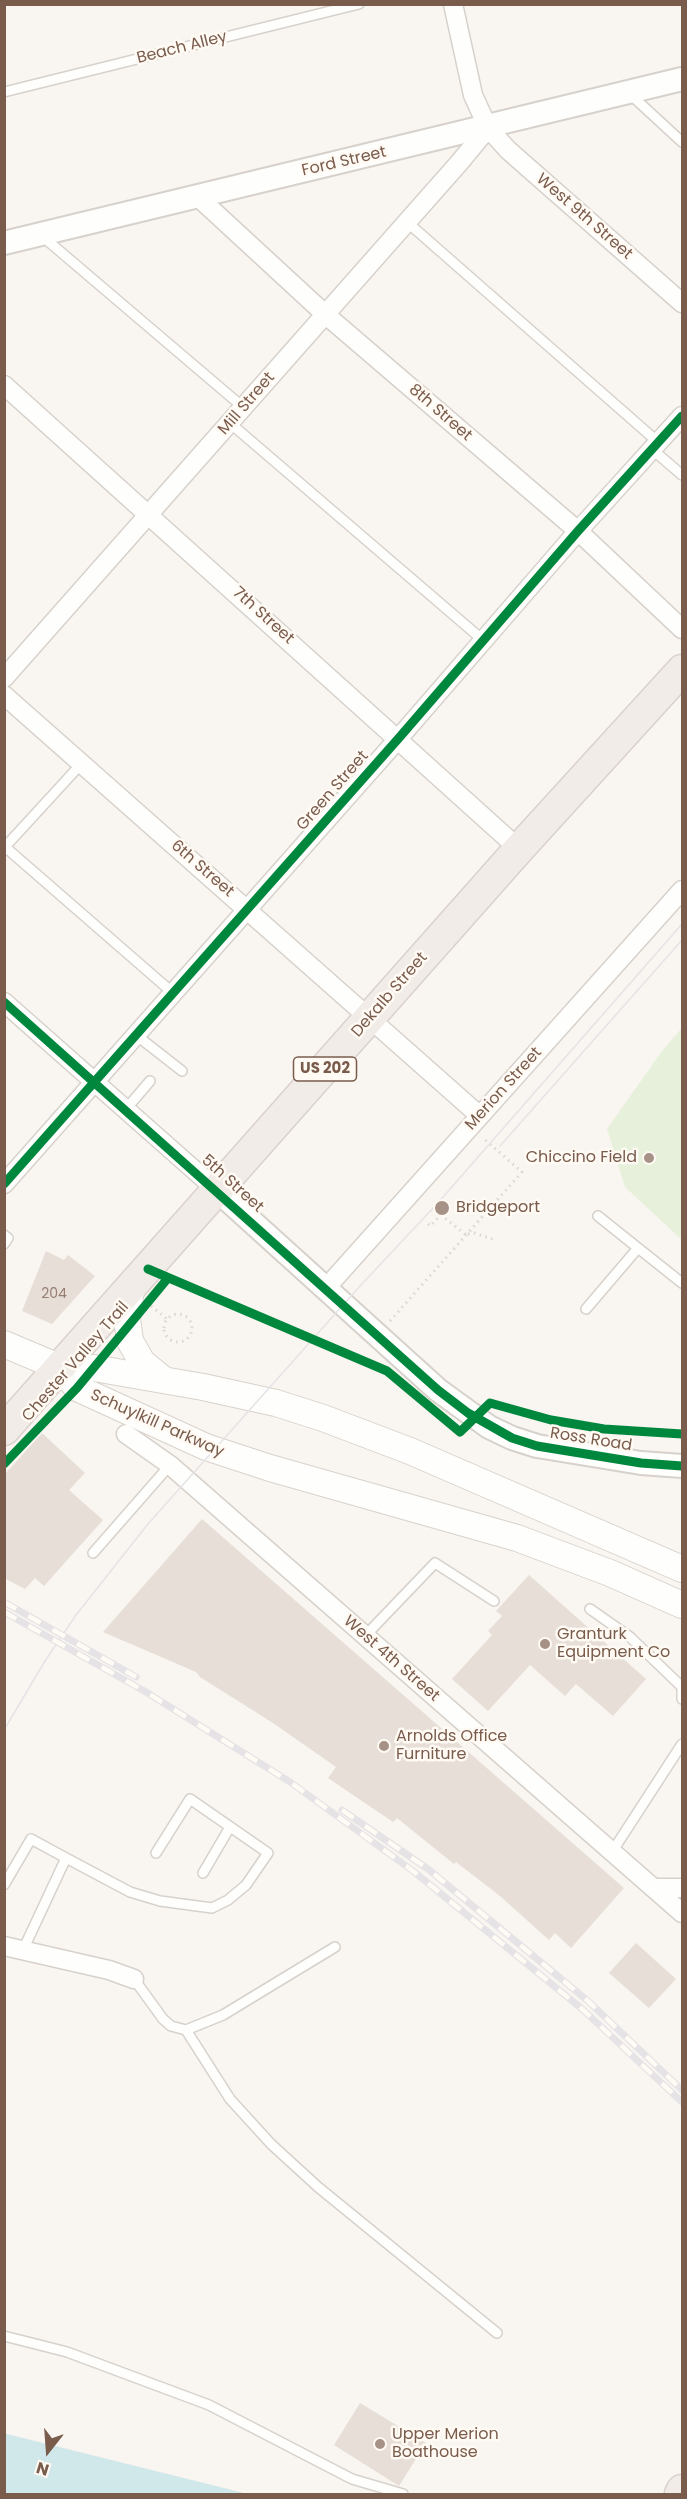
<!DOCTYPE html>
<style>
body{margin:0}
#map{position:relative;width:687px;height:2499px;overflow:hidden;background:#f9f5f0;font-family:Poppins,sans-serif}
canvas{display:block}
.frame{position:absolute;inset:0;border:6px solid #7a5c4d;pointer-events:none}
.north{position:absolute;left:18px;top:2421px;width:60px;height:60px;-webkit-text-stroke:4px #fffaf3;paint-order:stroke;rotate:197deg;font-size:16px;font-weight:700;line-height:24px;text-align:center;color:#7a5c4d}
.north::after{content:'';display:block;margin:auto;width:21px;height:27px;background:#7a5c4d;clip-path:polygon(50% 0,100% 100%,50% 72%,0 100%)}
</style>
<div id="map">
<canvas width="687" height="2499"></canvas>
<div class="frame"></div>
<div class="north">N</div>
</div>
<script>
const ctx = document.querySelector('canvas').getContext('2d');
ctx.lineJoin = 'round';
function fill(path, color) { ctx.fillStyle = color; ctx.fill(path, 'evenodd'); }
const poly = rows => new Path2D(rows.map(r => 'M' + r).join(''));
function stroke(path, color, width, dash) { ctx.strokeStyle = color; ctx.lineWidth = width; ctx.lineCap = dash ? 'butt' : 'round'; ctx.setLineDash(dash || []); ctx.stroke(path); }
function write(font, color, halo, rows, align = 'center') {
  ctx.font = font + ' Poppins,sans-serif'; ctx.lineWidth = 5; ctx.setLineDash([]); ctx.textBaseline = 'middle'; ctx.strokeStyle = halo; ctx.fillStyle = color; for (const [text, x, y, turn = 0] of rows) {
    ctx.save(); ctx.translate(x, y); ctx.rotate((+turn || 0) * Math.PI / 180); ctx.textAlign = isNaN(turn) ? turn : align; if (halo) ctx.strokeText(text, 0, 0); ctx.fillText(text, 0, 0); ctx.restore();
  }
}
const green = poly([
 [682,1028,682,1240,625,1187,607,1129,662,1051]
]);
const water = poly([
 [5,2433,7,2434,248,2494,5,2494]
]);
const building = poly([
 [46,1251,64,1260,68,1255,95,1276,52,1324,22,1311],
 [42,1433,85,1473,69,1490,103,1520,44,1586,35,1578,25,1589,4,1578,4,1475],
 [202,1519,624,1888,571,1948,555,1933,549,1940,500,1896,456,1862,454,1864,397,1818,393,1822,328,1778,336,1767,273,1723,200,1677,196,1672,103,1632],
 [529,1575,646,1679,613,1716,576,1684,565,1696,530,1665,488,1711,452,1679,492,1635,488,1631,502,1616,496,1611],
 [636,1943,676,1979,649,2008,609,1973],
 [360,2403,426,2443,399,2486,334,2445]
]);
const path = poly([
 [428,1224,430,1226,441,1215,466,1235],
 [468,1234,474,1233,495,1240],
 [151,1306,167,1319],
 '164 1328a14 14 0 1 1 28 0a14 14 0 1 1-28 0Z',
 [390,1321,522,1172,483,1138]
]);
const service = poly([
 [4,92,359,4],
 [631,95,682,142],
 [407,222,659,443],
 [42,236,244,408],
 [230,423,484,641],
 [653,450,682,475],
 [4,846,173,993],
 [4,848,82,763],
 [136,1035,182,1071],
 [126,1109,150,1081],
 [598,1216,638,1248],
 [4,1235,8,1238,4,1244],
 [586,1309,638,1248,682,1283],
 [93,1553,170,1465],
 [590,1609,630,1637,682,1687,682,1699],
 [365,1636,435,1563,494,1601],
 [612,1852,682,1744],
 [66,1858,130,1892,160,1901,212,1908,228,1900,246,1885,268,1853,190,1799,156,1853],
 [203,1873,230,1827],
 [4,1885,31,1839,66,1858,23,1950],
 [134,1979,163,2019,171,2026,186,2030],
 [186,2030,230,2099,271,2144,318,2187,497,2333],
 [186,2030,223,2015,335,1947],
 [4,2336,67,2352,209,2405,352,2479,403,2494]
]);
const minor = poly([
 [453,4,473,95,488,128,508,150,682,303],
 [198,197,326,315,578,531,682,629],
 [4,385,519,849],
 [4,678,459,163,488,128],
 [4,695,480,1116],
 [4,1002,218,1191],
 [4,1184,398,739,578,531,682,416],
 [326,1288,682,890],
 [126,1434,170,1465,682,1913],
 [653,1888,682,1888],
 [4,1946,109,1970,134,1979]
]);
const tertiary = poly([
 [4,243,682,79],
 [218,1191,438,1390,489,1427,512,1438,537,1446,641,1463,682,1466]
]);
const secondary = poly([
 [131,1289,127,1319,130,1341,142,1362,164,1380],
 [4,1344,61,1368,94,1368,203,1387,276,1403,323,1418,410,1451,682,1569],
 [61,1368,77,1388,206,1447,270,1468,517,1538,610,1573,682,1605]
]);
const trunk = poly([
 [4,1430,519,849,682,670],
 [680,2494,682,2490]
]);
const tram = poly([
 [500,1146,682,940],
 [4,1730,45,1661,76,1615,148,1524,360,1286,436,1205,682,924]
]);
const rail = poly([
 [4,1602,136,1677],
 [4,1612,146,1692,290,1782,413,1871,581,2008,682,2102],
 [342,1810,428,1869,588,2001,682,2090]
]);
const cycleway = poly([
 [4,1002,438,1390,468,1413,512,1438,537,1446,641,1463,682,1466],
 [4,1184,398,739,578,531,682,416],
 [148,1269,387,1371,460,1432,490,1403,551,1420,604,1429,682,1434],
 [4,1464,77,1388,168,1278]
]);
const markers = [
 [649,1158,6,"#a69286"],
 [442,1208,8,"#a69286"],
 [545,1644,6,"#a69286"],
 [384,1746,6,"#a69286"],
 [380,2444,6,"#a69286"]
];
const numberNames = [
 ["204",54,1294]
];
const shields = [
 [325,1069,63]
];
const shieldNames = [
 ["US 202",325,1069]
];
const streetNames = [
 ["Beach Alley",182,48,-14],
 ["Ford Street",344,162,-13],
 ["West 9th Street",584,217,41],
 ["Mill Street",247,404,-49],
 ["8th Street",440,413,41],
 ["7th Street",263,616,42],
 ["Green Street",333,791,-49],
 ["6th Street",202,869,41],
 ["Dekalb Street",390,995,-49],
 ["Merion Street",504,1089,-48],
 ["5th Street",232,1184,42],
 ["Chester Valley Trail",76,1362,-49],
 ["Schuylkill Parkway",157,1424,24],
 ["Ross Road",591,1440,9],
 ["West 4th Street",391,1659,41]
];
const poiNames = [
 ["Chiccino Field",637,1158,"right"],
 ["Bridgeport",456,1208],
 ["Granturk",557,1635],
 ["Equipment Co",557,1653],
 ["Arnolds Office",396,1737],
 ["Furniture",396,1755],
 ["Upper Merion",392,2435],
 ["Boathouse",392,2453]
];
fill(green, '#e7f0db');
fill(water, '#d0e8ea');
fill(building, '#e6ded7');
stroke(service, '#d7d1cb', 12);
stroke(minor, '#d7d1cb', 21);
stroke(tertiary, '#d7d1cb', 26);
stroke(secondary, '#d9d2cb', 28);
stroke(trunk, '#dad1cc', 33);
stroke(path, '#dcd5d0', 3, [1.5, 4.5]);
stroke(service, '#fefefd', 9);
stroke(minor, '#fefefd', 18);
stroke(tertiary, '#fefefd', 22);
stroke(secondary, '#fefefd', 26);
stroke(trunk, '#f2ece8', 30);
stroke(tram, '#e6e3e7', 1.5);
stroke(rail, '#e6e3e7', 7);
stroke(rail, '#fffaf3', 4.5, [14]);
stroke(cycleway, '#00873e', 9);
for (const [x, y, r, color] of markers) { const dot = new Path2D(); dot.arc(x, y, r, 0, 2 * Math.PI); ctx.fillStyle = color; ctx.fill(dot); stroke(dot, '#fffaf3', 2); }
write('14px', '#977e72', null, numberNames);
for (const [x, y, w] of shields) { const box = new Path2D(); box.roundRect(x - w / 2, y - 12, w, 24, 4.5); ctx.fillStyle = '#fffaf3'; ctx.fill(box); stroke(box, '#7a5c4d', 1.5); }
write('bold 15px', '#7a5c4d', null, shieldNames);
write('16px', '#7a5c4d', '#fffaf3', streetNames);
write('16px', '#7a5c4d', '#fffaf3', poiNames, 'left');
</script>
